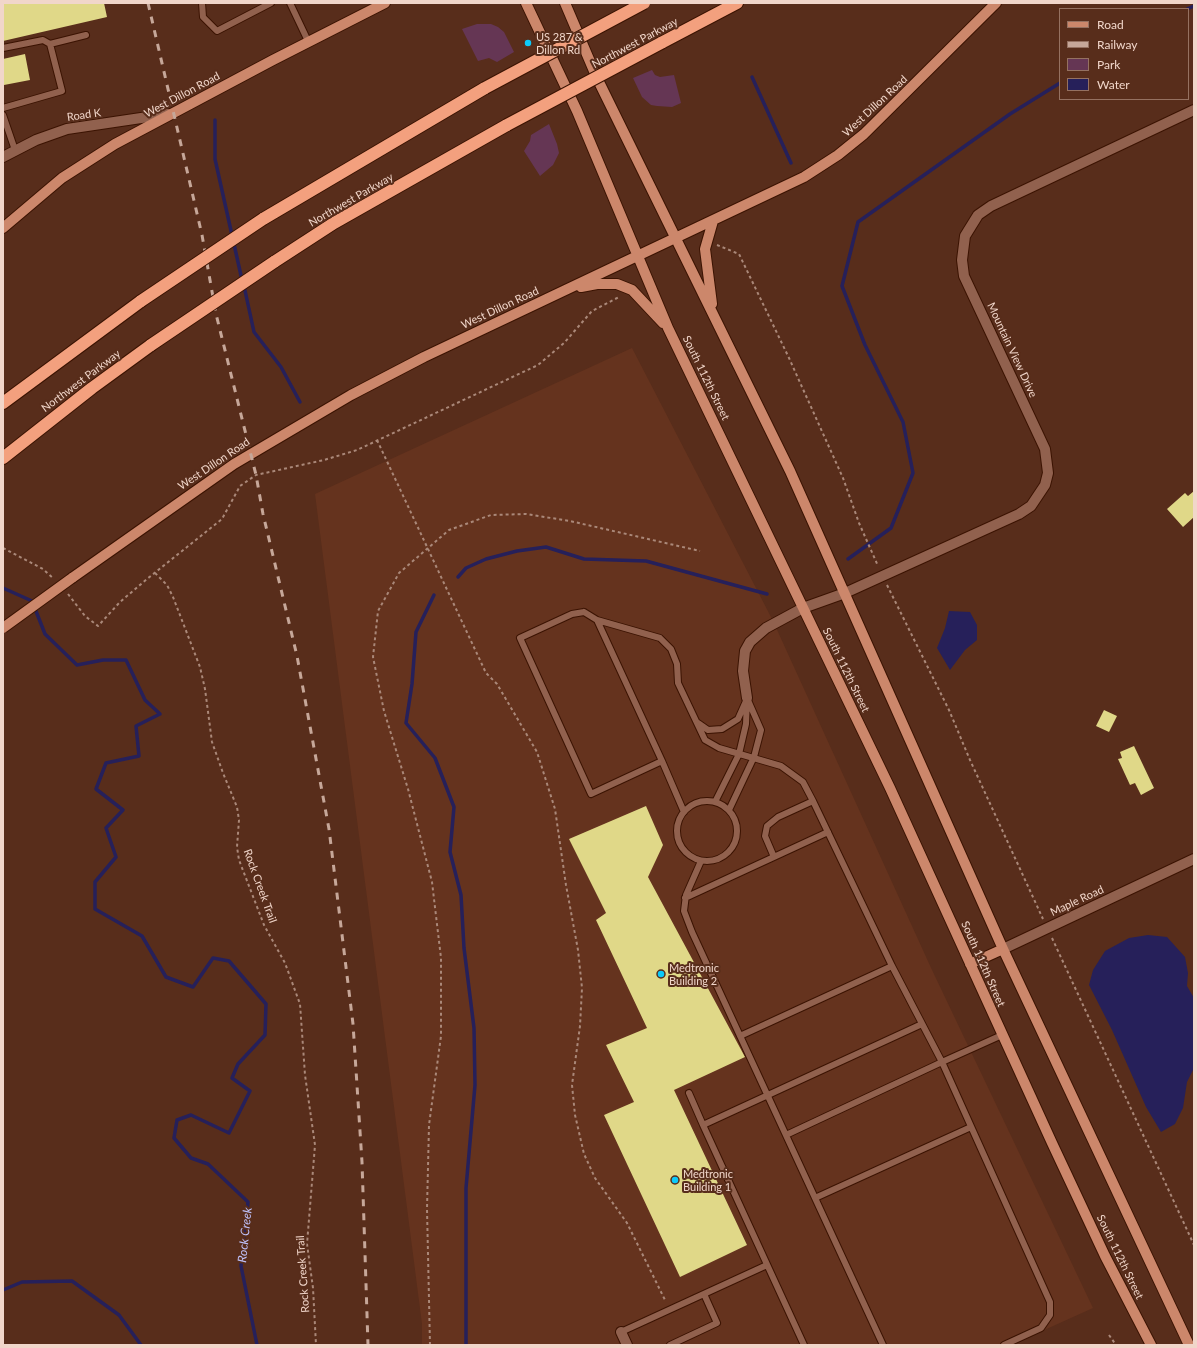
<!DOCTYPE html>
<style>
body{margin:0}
#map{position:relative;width:1197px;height:1348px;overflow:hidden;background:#582d1b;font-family:Lato,sans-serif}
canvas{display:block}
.frame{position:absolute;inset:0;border:4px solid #f1d6ca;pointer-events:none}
.legend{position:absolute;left:1059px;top:8px;width:130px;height:92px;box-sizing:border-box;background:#582d1b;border:1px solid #957161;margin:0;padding:5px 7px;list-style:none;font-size:12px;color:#f1d6ca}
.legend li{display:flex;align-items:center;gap:8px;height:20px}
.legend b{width:20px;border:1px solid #957161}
</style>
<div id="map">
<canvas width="1197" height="1348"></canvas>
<div class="frame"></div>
<ul class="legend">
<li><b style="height:5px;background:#cc876b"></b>Road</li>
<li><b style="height:5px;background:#c6a799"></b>Railway</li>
<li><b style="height:11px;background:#653654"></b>Park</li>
<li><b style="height:11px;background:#26205a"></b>Water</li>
</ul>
</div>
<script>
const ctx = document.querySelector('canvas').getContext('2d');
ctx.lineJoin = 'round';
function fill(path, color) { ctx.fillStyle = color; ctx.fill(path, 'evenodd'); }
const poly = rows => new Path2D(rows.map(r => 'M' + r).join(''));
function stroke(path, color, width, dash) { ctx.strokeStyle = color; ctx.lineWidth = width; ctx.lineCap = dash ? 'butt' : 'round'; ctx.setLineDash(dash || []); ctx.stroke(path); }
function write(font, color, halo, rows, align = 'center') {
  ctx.font = font + ' Lato,sans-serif'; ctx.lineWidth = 4; ctx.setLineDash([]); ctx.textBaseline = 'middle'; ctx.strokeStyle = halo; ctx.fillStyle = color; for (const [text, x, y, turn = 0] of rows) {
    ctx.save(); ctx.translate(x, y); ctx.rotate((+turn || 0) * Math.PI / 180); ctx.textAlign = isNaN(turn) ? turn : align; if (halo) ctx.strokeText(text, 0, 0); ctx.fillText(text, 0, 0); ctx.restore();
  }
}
const built = poly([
 [632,348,773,621,932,970,1093,1308,1011,1345,422,1345,422,1324,315,494]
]);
const green = poly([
 [477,24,491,24,498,27,504,32,514,52,497,62,489,58,478,61,462,29],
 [652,70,655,75,660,77,674,75,681,103,672,107,657,106,651,105,642,97,633,78],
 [549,124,557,144,559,153,553,165,540,176,524,151,530,141,531,135]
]);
const water = poly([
 [949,611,970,612,977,625,977,640,965,650,950,670,937,648,945,628],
 [1148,935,1167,937,1185,957,1188,973,1187,986,1194,998,1194,1068,1187,1082,1183,1108,1175,1124,1161,1132,1146,1107,1112,1030,1089,985,1093,970,1105,951,1129,938]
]);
const stream = poly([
 [1187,9,1194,6],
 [752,77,791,163],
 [215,120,215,159,242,280],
 [244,286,254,332,281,367,300,402],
 [848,559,891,528,913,473,903,422,865,345,842,286,858,222,1010,114,1060,83],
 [458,577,466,568,486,559,517,551,546,547,584,559,646,561,767,594],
 [3,588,32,601,45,634,77,665,103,660,126,660,145,700,160,714,136,726,139,756,106,763,96,789,123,810,106,828,116,857,95,882,95,909,142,936,166,977,193,987,213,958,229,961,266,1004,265,1035,238,1064,232,1078,250,1091,229,1133,191,1115,177,1120,174,1138,191,1158,208,1164,248,1202,241,1266,257,1345],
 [434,595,416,632,412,684,406,723,435,758,454,807,450,852,461,895,464,948,474,1028,475,1085,466,1188,466,1345],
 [3,1290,22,1282,72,1281,119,1315,141,1345]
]);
const building = poly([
 [3,3,104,3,107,17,3,41],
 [25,54,30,80,4,85,3,59],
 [1194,491,1194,517,1183,527,1167,509,1185,493,1188,496],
 [1104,710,1117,716,1109,732,1096,726],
 [1134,746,1154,788,1141,795,1135,783,1130,785,1118,759,1122,758,1120,752],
 [646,806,663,845,648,877,745,1057,674,1090,747,1245,680,1277,604,1115,634,1102,606,1045,647,1028,596,920,606,913,569,839]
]);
const path = poly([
 [717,245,739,254,789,358,843,478,859,523,878,566],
 [377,440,486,673,497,684,537,752,555,809,566,885,578,950,582,988,580,1026,572,1085,575,1115,584,1154,595,1178,627,1223,666,1302],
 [3,548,43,569,53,578],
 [155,573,167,585,173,597,200,667,205,689,212,742,223,773,237,807,239,820,237,847,239,860,264,925,285,963,300,1004,305,1075,315,1145,307,1244,313,1288,316,1345],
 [887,585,949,710,970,760,1043,919],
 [68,594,85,616,98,626,120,602,147,579,222,519,240,486,256,475,324,460,357,450,538,365,564,343,592,311,619,297],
 [1052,938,1194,1245],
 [1109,1335,1116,1345],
 [430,1345,427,1209,429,1125,441,1036,441,958,432,882,408,789,384,711,373,657,378,611,399,573,449,530,491,515,526,514,570,521,700,551]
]);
const service = poly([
 [202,3,203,17,217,31,271,3],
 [290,3,308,41],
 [50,44,86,35],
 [3,48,43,40,50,44,62,91,3,108],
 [3,115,15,150],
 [584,612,597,620,662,761,591,794,520,638,572,614,584,612],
 [597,620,660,638,671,649,677,664,678,683,705,740,719,748,781,766,803,782,813,801,892,966,942,1062,1002,1035],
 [698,723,708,730,722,729,738,719,746,701],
 [662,761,684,812],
 '677 831a30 30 0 1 1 60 0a30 30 0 1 1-60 0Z',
 [715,802,739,754,746,724,747,699],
 [729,810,754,757,761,730,747,698],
 [774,857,765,836,767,826,778,817,813,801],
 [701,861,686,895,684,911,692,932,883,1345],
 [685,898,828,832],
 [740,1036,892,966],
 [689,1093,703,1125],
 [786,1135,942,1062,1050,1302,1050,1315,1041,1328,1004,1345],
 [815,1198,971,1127],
 [621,1332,767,1265],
 [670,1345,717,1323,704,1294],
 [804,1345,703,1125,922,1024]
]);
const minor = poly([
 [3,157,36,140,67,129,168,114],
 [747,698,743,671,745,651,750,642,766,628,803,608,845,593,1019,514,1031,506,1045,485,1048,473,1045,449,964,276,962,260,965,236,978,215,991,206,1194,110],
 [1003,949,1194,859],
 [621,1332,627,1345]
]);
const primary = poly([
 [526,3,577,111,668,328,890,788,1052,1143,1105,1256,1151,1345],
 [565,3,597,78,790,471,1003,949,1189,1345],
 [3,228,62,178,115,144,273,60,385,3],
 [581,287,597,284,617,284,632,290,663,323],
 [712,304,705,249,713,221],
 [72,578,234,464,351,395,424,357,804,177,838,155,864,134,996,3],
 [970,964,1003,949]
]);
const motorway = poly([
 [661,43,737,3],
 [263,219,485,88],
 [274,262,334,223,507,125],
 [3,403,141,301],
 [3,458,92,388,151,345]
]);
const rail = poly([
 [148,3,202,235,216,314,256,475,263,514,297,656,329,829,353,1024,362,1162,368,1345]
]);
const primaryBridge = poly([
 [3,628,72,578]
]);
const motorwayBridge = poly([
 [485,88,644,3],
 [507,125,661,43],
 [141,301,263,219],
 [151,345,274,262]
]);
const markers = [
 [528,43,4,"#0bcafa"],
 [661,974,4,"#0bcafa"],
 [675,1180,4,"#0bcafa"]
];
const poiNames = [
 ["US 287 &",536,37],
 ["Dillon Rd",536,50],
 ["Medtronic",669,968],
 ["Building 2",669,981],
 ["Medtronic",683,1174],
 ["Building 1",683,1187]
];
const streetNames = [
 ["Northwest Parkway",635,43,-28],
 ["West Dillon Road",182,95,-28],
 ["West Dillon Road",875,106,-43],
 ["Road K",84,115,-8],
 ["Northwest Parkway",351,200,-30],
 ["West Dillon Road",500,308,-25],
 ["Mountain View Drive",1012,350,65],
 ["South 112th Street",706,378,64],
 ["Northwest Parkway",81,381,-37],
 ["West Dillon Road",214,464,-34],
 ["South 112th Street",846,670,64],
 ["Rock Creek Trail",260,886,70],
 ["Maple Road",1077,901,-25],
 ["South 112th Street",983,964,66],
 ["South 112th Street",1120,1257,64],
 ["Rock Creek Trail",303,1274,-94]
];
const waterNames = [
 ["Rock Creek",245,1235,-84]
];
fill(built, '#65331e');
fill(green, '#653654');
fill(water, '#26205a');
stroke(stream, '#26205a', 3.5);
fill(building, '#e0d888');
stroke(service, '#3b1302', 8);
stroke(minor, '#3b1302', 12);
stroke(primary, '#3b1302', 12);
stroke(motorway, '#3b1302', 14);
stroke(path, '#aa8879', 2, [3, 3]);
stroke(service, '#91614e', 6);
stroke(minor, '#91614e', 10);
stroke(primary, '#cc876b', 10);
stroke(motorway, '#f3a07e', 12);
stroke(rail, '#c6a799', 3, [7, 7]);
stroke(primaryBridge, '#3b1302', 12, []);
stroke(motorwayBridge, '#3b1302', 14, []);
stroke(primaryBridge, '#cc876b', 10);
stroke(motorwayBridge, '#f3a07e', 12);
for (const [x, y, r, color] of markers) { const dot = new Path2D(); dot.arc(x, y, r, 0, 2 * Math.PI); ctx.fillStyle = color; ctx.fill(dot); stroke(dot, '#582d1b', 1.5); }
write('11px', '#f1d6ca', '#582d1b', poiNames, 'left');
write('11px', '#f1d6ca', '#582d1b', streetNames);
write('italic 12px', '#bec0f8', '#582d1b', waterNames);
</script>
